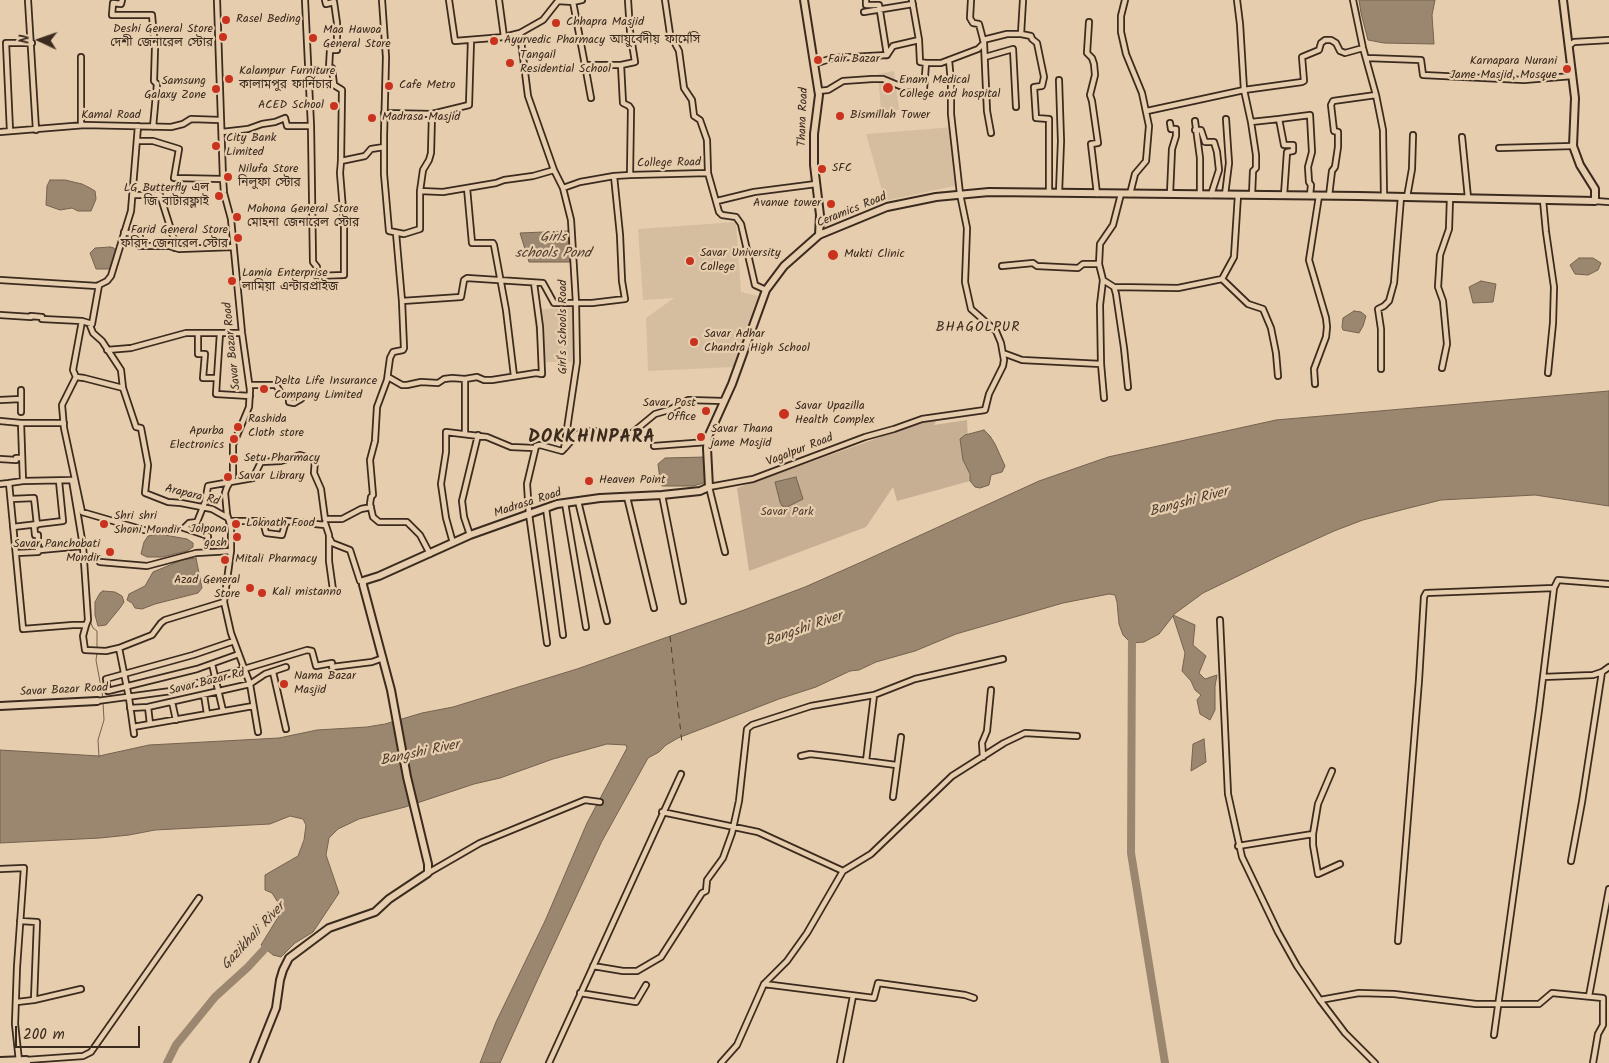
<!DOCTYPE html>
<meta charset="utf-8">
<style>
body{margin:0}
#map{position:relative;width:1609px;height:1063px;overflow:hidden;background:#e5cdad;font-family:Kalam,sans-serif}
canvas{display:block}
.north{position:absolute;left:15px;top:15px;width:50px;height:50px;-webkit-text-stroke:4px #e5cdad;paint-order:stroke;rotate:273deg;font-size:14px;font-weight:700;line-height:20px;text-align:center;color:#3b2a1e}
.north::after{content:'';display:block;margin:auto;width:18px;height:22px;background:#3b2a1e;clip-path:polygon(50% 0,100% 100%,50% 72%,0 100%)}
.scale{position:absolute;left:15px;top:1026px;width:125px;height:22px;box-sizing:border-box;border:2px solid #3b2a1e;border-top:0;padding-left:6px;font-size:15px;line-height:18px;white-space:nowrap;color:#3b2a1e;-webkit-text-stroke:4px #e5cdad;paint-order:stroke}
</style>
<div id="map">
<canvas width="1609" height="1063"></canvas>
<div class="north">N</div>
<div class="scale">200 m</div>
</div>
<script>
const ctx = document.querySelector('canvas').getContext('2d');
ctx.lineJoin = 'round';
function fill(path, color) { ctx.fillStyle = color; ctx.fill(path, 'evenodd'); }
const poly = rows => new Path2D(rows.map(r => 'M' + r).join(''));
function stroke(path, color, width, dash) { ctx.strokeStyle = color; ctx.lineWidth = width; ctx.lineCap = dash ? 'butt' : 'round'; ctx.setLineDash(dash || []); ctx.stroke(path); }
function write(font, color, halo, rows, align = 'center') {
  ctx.font = font + ' Kalam,"Noto Sans Bengali",sans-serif'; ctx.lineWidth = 4.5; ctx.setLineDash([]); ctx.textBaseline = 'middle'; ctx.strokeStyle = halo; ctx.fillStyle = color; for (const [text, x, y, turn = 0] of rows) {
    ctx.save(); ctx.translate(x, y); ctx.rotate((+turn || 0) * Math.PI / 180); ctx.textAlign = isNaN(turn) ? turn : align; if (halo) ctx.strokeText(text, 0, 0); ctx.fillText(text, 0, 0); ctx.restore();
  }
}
const built = poly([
 [894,71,899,110,881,110,878,74],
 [954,127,958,185,885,201,866,134],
 [736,222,741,292,758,296,733,367,648,371,646,318,674,298,643,300,638,229],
 [576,307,577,362,539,362,533,310]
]);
const green = poly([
 [939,416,934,425,967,420,970,481,897,501,893,487,866,527,749,571,737,488,881,437,880,433,902,430]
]);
const water = poly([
 [1359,0,1435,0,1432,15,1434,44,1384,43,1368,40,1361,13,1359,0],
 [50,180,65,180,82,184,90,188,95,191,96,199,91,211,78,211,72,208,60,210,46,205,47,186,50,180],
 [568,231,571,262,529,262,520,233,568,231],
 [110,247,114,248,116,252,111,269,96,269,90,253,95,248,110,247],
 [1579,258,1593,258,1601,263,1598,270,1588,275,1575,274,1570,265,1579,258],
 [1481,281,1496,284,1493,302,1473,303,1469,287,1481,281],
 [1354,311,1361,312,1366,316,1363,326,1359,333,1343,330,1342,327,1343,318,1354,311],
 [1609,391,1609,506,1535,495,1441,500,1405,509,1363,520,1334,531,1277,557,1203,593,1173,615,1195,625,1193,645,1206,656,1199,673,1205,679,1217,675,1215,686,1215,710,1210,720,1200,714,1197,700,1201,695,1195,690,1191,681,1182,671,1185,653,1173,616,1159,634,1144,642,1131,643,1123,635,1119,624,1117,602,1115,595,1109,594,1063,603,956,634,915,651,876,662,859,670,850,671,816,687,779,699,678,738,666,745,659,752,648,758,602,841,537,981,500,1063,480,1063,496,1022,545,921,587,823,627,748,626,745,607,744,553,759,500,778,474,784,405,807,359,819,338,829,329,838,326,855,339,893,313,932,295,943,281,957,273,955,261,945,280,914,281,907,272,893,265,890,265,875,298,856,304,840,306,825,303,819,290,816,270,824,155,830,129,835,100,838,0,843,0,750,99,756,149,745,279,738,317,730,367,727,385,724,422,713,453,707,577,669,744,610,805,587,866,560,1039,481,1108,457,1276,420,1609,391],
 [984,430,990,436,995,444,1005,466,1002,472,991,475,989,485,980,488,975,487,970,481,970,474,963,460,960,439,965,435,984,430],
 [706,457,707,482,693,486,662,486,660,480,658,464,665,458,706,457],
 [796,477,803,499,787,507,782,506,780,502,775,482,796,477],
 [159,534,187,539,193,543,193,547,187,551,162,557,147,557,141,554,144,542,148,536,159,534],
 [196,558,202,588,198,593,155,604,142,609,135,608,132,603,127,600,129,594,145,586,153,572,182,560,196,558],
 [103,591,115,592,122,596,124,602,120,608,106,625,98,626,95,615,95,602,100,593,103,591],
 [1204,739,1206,762,1191,771,1193,744,1204,739]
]);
const stream = poly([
 [80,511,81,522],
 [90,621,93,628,97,631,97,649],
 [97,653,96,660,103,698],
 [99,757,98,740,104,720,103,702]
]);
const river = poly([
 [1132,633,1131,853,1165,1063],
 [167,1063,176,1045,215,997,248,967,271,942]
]);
const ferry = poly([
 [670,636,682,743]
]);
const street = poly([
 [28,0,36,130],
 [122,0,121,4,113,3,112,15,152,15,155,48,154,81,157,84,153,127],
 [217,0,223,179,224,193,231,219,242,333,250,390,249,407,233,445,233,477,227,487,225,493,227,514,231,528,231,551,224,602,231,633,250,684,258,732],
 [305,0,311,126,313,262,317,267,317,276,344,275,344,222,340,173,341,161,365,156,371,149,384,147],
 [325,0,326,4,334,2,337,23,337,50,330,50,329,68,332,68,334,85,342,90,341,161],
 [382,0,386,57,384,136,384,174,389,231,404,234,420,229,420,191,443,192,496,183,504,180,533,176,554,170],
 [449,0,455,41,504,37,520,33],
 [499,0,504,37],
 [665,0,670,34,679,51,684,88,692,100,694,116,700,120,707,140,708,173],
 [1125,0,1121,16,1121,32,1126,54,1142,93,1149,126,1146,161,1135,174,1130,194],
 [1353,0,1363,48,1376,95,1383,130,1384,196],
 [558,1,573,2,585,65,621,65,623,103,629,106,631,109,630,175,708,173,719,212,722,215,736,217,741,224,755,285,766,290],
 [573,2,582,0],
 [864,12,913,4],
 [1089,22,1087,53,1092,58,1094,64,1095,75,1090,95,1092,101,1098,143,1091,144,1097,194],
 [1021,34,1023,0],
 [919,40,920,62,926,63,941,63,978,49,984,43,979,24,973,23,970,18,971,0],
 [983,40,1007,34,1021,34,1031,36,1032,39,1037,43,1044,77,1042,86,1034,87,1036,118,1049,119,1049,193],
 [984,43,987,111,991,133],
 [1569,46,1574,42,1609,40],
 [887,55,893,46,919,40,912,0],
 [81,57,81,125],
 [985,57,1013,49,1016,107],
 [1367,58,1421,60,1423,75,1524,80,1572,76],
 [814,64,833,58,887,55,879,5,866,5,866,0],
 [585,65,591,98],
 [621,65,635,62,630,31,628,0],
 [1059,80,1061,141,1059,193],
 [924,89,926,63],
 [818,91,828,90,843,81,872,79,883,79,900,86,924,87],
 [1147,111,1244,90,1240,24,1237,0],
 [384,113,432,114,469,105,471,40],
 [1279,119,1310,115,1312,152,1308,167,1309,182,1311,185,1310,195],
 [1195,121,1200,158,1200,195],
 [1251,122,1279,119,1284,145,1293,145,1293,151,1287,152,1284,195],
 [1170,123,1171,129,1176,129,1176,136,1172,149,1170,194],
 [1195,130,1201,130,1205,142,1214,142,1217,152,1219,170,1211,195],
 [10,131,6,43,32,43],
 [0,132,85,125,171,127,183,124,191,119,220,120],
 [222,132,248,129,262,124,275,122,285,118,287,126,311,126],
 [1462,137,1468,198],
 [138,141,153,141,179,149,174,178,223,179],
 [1499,148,1573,146],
 [467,188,472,243,493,243,494,245,506,310,514,376],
 [563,188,580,182,614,176],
 [420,191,423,170,429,160,431,153,432,114],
 [133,195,160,195,174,239,175,248],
 [1225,195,1229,163,1226,119],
 [1252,195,1253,171,1256,168,1256,155,1251,122,1244,90,1302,82,1304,81,1302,57,1319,50,1321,43,1325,40,1331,40,1336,43,1340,51,1345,53,1363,48],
 [1329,196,1332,171,1335,167,1338,147,1338,132,1334,131,1331,105,1333,101,1376,95],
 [1407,197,1412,169,1413,135],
 [1543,200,1546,232,1554,287,1553,323,1548,373],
 [717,201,754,192,816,184],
 [1595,201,1609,202],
 [124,232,140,236,140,246,169,246,179,249,233,247],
 [396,233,402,301],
 [1002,266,1033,263,1037,266,1078,268,1083,264,1099,264],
 [1222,279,1248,304,1263,309,1271,328,1276,353,1278,376],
 [0,280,97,286,107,281,111,276,131,211,138,126],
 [1103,280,1114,287,1116,294,1124,348,1128,387],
 [1114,287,1178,288,1222,279,1234,257,1238,195],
 [0,315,31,317,31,316,42,317,42,319,82,321,92,324,99,285],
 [89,323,93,333,102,341,121,370,123,388,136,427,141,428,148,465,145,493,168,502,181,503,212,509,228,518],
 [198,333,198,354,205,354,203,378,217,378,216,394,250,396],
 [107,350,131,348,186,333,242,333],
 [1003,353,1022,360,1101,364,1104,398],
 [1101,364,1100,305,1103,280,1099,264,1100,244,1113,225,1121,194],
 [1442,368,1447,344,1443,301,1438,287,1440,255,1449,229,1450,198],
 [1381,369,1381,329,1378,309,1384,306,1389,301,1394,283,1401,197],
 [76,377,73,370,82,321],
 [388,377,402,385,407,385,421,382,438,383,444,379,452,378,465,379,465,434],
 [217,378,220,333],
 [465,379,477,377,484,380,492,380,536,373,542,374,540,327,534,283],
 [1315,384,1314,369,1326,337,1327,327,1326,318,1309,260,1319,196],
 [250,385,276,385,282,395,289,396,289,402,294,403,301,399],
 [123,388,84,378,76,377,62,405,64,428,82,512,144,530],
 [21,390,21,412],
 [0,400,21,399],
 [0,421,21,423],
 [64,423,21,423,23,481,9,483,23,629,73,625,86,625,83,636,85,650,106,651,119,648],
 [654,446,707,442],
 [565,448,577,434,592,431,623,434,632,433,655,414,669,410,688,400,723,401],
 [0,459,16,460,16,458,22,458],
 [23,481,72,480,83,546,88,620,86,625],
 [0,484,9,483],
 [662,495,683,601],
 [627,497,654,608],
 [11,499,34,498,37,525],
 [578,501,607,621],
 [565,503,586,627],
 [546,508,563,635],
 [229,521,263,521,266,533,282,535,286,521,325,525],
 [325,523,329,535,329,561,333,590],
 [34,525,35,535,38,535,38,552],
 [13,527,63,521,59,481],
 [470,535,464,517,462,501,478,435],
 [330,539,332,543,350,550,360,581],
 [453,543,446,518,441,484,446,452,446,432,487,437,511,447,534,448],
 [207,551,208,536,184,528,189,523,197,522,205,502,208,486,253,478,261,462,281,461,300,455,315,460,314,473,321,489,325,519,342,519,361,509,371,507],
 [725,552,709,487,753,479,865,437,894,429,922,419,985,410,989,394,1003,366,1004,360,1001,343,996,331,971,309,965,282,967,228,960,194,951,114,951,82,949,60],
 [16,553,38,552,40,550,83,546],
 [430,554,420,535,407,522,379,522,373,517,370,504,371,497,373,495,370,460,375,441,377,407,387,380,390,358,393,352,403,350,404,348,402,301,461,297,464,280,467,278,543,283,554,303,592,303,625,299,622,281,620,235,614,176,630,175],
 [100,562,147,566,196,553,231,551],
 [1220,620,1228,794,1242,857,1278,932,1297,966,1320,1000,1345,1033,1375,1063],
 [234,641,193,655,106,679,108,691,197,669,239,654],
 [547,643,529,514,527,484,536,446,540,445,562,451,564,449,577,362,576,303,571,220,563,188,554,170,528,96,520,33,543,20,558,1],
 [212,664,223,711],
 [332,667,372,662,383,658],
 [273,672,286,729],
 [1543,677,1593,675,1602,672,1609,667],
 [204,695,207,714],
 [97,701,171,691,307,650,312,651,316,666,332,663],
 [172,702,176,720],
 [148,707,150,724],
 [130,708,148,707,250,684,265,674,286,667],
 [133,727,253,706],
 [134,734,129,698,119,648,152,635,161,623,165,620,224,602],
 [801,756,810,754,836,757,896,765],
 [983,757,982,743,987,731,991,690],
 [866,761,874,695],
 [893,797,901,737],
 [662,812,758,832,843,871],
 [1313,834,1313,845,1318,874,1340,864],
 [1238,846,1313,834,1318,804,1332,771],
 [1571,861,1582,802,1602,672],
 [0,869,24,868,17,967,15,1024,19,1061],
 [428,873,480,843,585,800,600,802],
 [20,921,37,922,34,1000,81,989],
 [1398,941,1419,680,1424,597,1426,593,1554,588],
 [593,966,623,971,637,971,661,957,702,893,706,891,707,880,723,858,732,833,739,801,747,729,752,725,811,706,874,695,915,679,1003,659],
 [764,984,874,998,878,983,965,995,974,998],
 [580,993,636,1002,646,985],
 [1589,996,1609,889],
 [1320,1000,1359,993,1394,994,1476,1004,1539,1004,1552,993,1603,998,1603,1025,1598,1034,1593,1063],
 [17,1002,34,1000],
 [1494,1035,1539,710,1554,588,1558,580,1609,584],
 [26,1060,83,1056,91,1052,199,898],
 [549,1063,681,774],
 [721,1063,737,1045,764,984,787,961,807,933,843,871,871,854,952,776,1004,743,1025,733,1077,736],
 [840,1063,853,996]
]);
const secondary = poly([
 [804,0,819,95,814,134,814,165,820,215,819,235],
 [0,706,97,701],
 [0,1061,26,1060,27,1063],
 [254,1063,276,1008,280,980,283,970,289,958,329,928,375,912,389,899,428,873,428,864,407,777,391,690,363,585,363,581,379,576,470,535,557,504,600,498,662,495,700,491,709,487,707,448,708,437,732,384,766,290,784,266,819,235,887,207,936,197,989,192,1359,196,1595,201,1595,189,1580,165,1573,146,1575,98,1563,0]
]);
const markers = [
 [226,20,5,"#c8321e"],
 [556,23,5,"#c8321e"],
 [223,37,5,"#c8321e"],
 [313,38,5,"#c8321e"],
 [494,41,5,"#c8321e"],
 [818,60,5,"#c8321e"],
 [510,63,5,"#c8321e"],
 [1567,69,5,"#c8321e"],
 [229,79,5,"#c8321e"],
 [389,86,5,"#c8321e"],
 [888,88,6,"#c8321e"],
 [216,89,5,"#c8321e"],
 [334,106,5,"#c8321e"],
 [840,116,5,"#c8321e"],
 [372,118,5,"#c8321e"],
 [216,146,5,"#c8321e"],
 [822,169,5,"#c8321e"],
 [228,177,5,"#c8321e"],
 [219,196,5,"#c8321e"],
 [831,204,5,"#c8321e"],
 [237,217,5,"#c8321e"],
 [238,238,5,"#c8321e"],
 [833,255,6,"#c8321e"],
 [690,261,5,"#c8321e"],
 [232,281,5,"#c8321e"],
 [694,342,5,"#c8321e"],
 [264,389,5,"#c8321e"],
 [706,411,5,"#c8321e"],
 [784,414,6,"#c8321e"],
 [238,427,5,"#c8321e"],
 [701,437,5,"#c8321e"],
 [234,439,5,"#c8321e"],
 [234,459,5,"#c8321e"],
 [228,477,5,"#c8321e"],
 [589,481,5,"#c8321e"],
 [104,524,5,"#c8321e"],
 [236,524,5,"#c8321e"],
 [237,537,5,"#c8321e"],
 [110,552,5,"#c8321e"],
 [225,560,5,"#c8321e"],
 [250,588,5,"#c8321e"],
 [262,593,5,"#c8321e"],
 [284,684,5,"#c8321e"]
];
const poiNames = [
 ["Rasel Beding",236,20],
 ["Chhapra Masjid",566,23],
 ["Deshi General Store",213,30,"right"],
 ["দেশী জেনারেল স্টোর",213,44,"right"],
 ["Maa Hawoa",323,31],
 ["General Store",323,45],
 ["Ayurvedic Pharmacy আয়ুর্বেদীয় ফার্মেসি",504,41],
 ["Tangail",520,56],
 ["Residential School",520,70],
 ["Fair Bazar",828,60],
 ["Karnapara Nurani",1557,62,"right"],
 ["Jame Masjid, Mosque",1557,76,"right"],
 ["Kalampur Furniture",239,72],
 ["কালামপুর ফার্নিচার",239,86],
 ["Enam Medical",899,81],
 ["College and hospital",899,95],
 ["Samsung",206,82,"right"],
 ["Galaxy Zone",206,96,"right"],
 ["Cafe Metro",399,86],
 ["ACED School",324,106,"right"],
 ["Bismillah Tower",850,116],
 ["Madrasa Masjid",382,118],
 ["City Bank",226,139],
 ["Limited",226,153],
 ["SFC",832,169],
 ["Nilufa Store",238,170],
 ["নিলুফা স্টোর",238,184],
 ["LG Butterfly এল",209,189,"right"],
 ["জি বাটারফ্লাই",209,203,"right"],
 ["Avanue tower",821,204,"right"],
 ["Mohona General Store",247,210],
 ["মোহনা জেনারেল স্টোর",247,224],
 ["Farid General Store",228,231,"right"],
 ["ফরিদ জেনারেল স্টোর",228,245,"right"],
 ["Savar University",700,254],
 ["College",700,268],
 ["Mukti Clinic",844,255],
 ["Lamia Enterprise",242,274],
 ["লামিয়া এন্টারপ্রাইজ",242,288],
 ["Savar Adhar",704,335],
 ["Chandra High School",704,349],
 ["Delta Life Insurance",274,382],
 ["Company Limited",274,396],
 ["Savar Post",696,404,"right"],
 ["Office",696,418,"right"],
 ["Savar Upazilla",795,407],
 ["Health Complex",795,421],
 ["Rashida",248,420],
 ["Cloth store",248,434],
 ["Savar Thana",711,430],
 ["jame Mosjid",711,444],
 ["Apurba",224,432,"right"],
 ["Electronics",224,446,"right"],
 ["Setu Pharmacy",244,459],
 ["Savar Library",238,477],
 ["Heaven Point",599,481],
 ["Shri shri",114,517],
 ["Shoni Mondir",114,531],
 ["Loknath Food",246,524],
 ["Jolpona",227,530,"right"],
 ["gosh",227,544,"right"],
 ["Savar Panchobati",100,545,"right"],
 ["Mondir",100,559,"right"],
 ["Mitali Pharmacy",235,560],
 ["Azad General",240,581,"right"],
 ["Store",240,595,"right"],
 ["Kali mistanno",272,593],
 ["Nama Bazar",294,677],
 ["Masjid",294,691]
];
const streetNames = [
 ["Kamal Road",111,116],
 ["Thana Road",804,117,-88],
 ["College Road",669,164,-1],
 ["Ceramics Road",852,211,-22],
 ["Girl's Schools Road",564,327,-90],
 ["Savar Bazar Road",233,346,-96],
 ["Vagalpur Road",800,451,-21],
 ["Arapara Rd",192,496,14],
 ["Madrasa Road",528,504,-18],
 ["Savar Bazar Rd",207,683,-14],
 ["Savar Bazar Road",64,691,-3]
];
const parkNames = [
 ["Savar Park",787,513]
];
const waterNames = [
 ["Girls",553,239],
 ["schools Pond",553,255],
 ["Bangshi River",1189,503,-15],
 ["Bangshi River",804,630,-19],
 ["Bangshi River",420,754,-12],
 ["Gazikhali River",254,937,-47]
];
const neighbourhoodNames = [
 ["BHAGOLPUR",978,329]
];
const districtNames = [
 ["DOKKHINPARA",592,439]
];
fill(built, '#d5bea0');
fill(green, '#c6af93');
fill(water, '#9b876f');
stroke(water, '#75624f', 1);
stroke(stream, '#75624f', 1);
stroke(river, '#9b876f', 8);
stroke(ferry, '#4e3d2e', 1, [6, 5]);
stroke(street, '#3b2a1e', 8);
stroke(secondary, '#3b2a1e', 10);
stroke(street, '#e5cdad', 4.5);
stroke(secondary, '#e5cdad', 6);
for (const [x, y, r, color] of markers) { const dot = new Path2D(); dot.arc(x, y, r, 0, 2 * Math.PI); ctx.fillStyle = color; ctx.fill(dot); stroke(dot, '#e5cdad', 2); }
write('12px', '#3b2a1e', '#e5cdad', poiNames, 'left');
write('12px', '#3b2a1e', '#e5cdad', streetNames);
write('12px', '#503e30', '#e5cdad', parkNames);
write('italic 14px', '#4e3d2e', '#e5cdad', waterNames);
ctx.letterSpacing = '1px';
write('14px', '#3b2a1e', '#e5cdad', neighbourhoodNames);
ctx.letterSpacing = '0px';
ctx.letterSpacing = '1px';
write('bold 18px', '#3b2a1e', '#e5cdad', districtNames);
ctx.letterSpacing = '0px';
</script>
